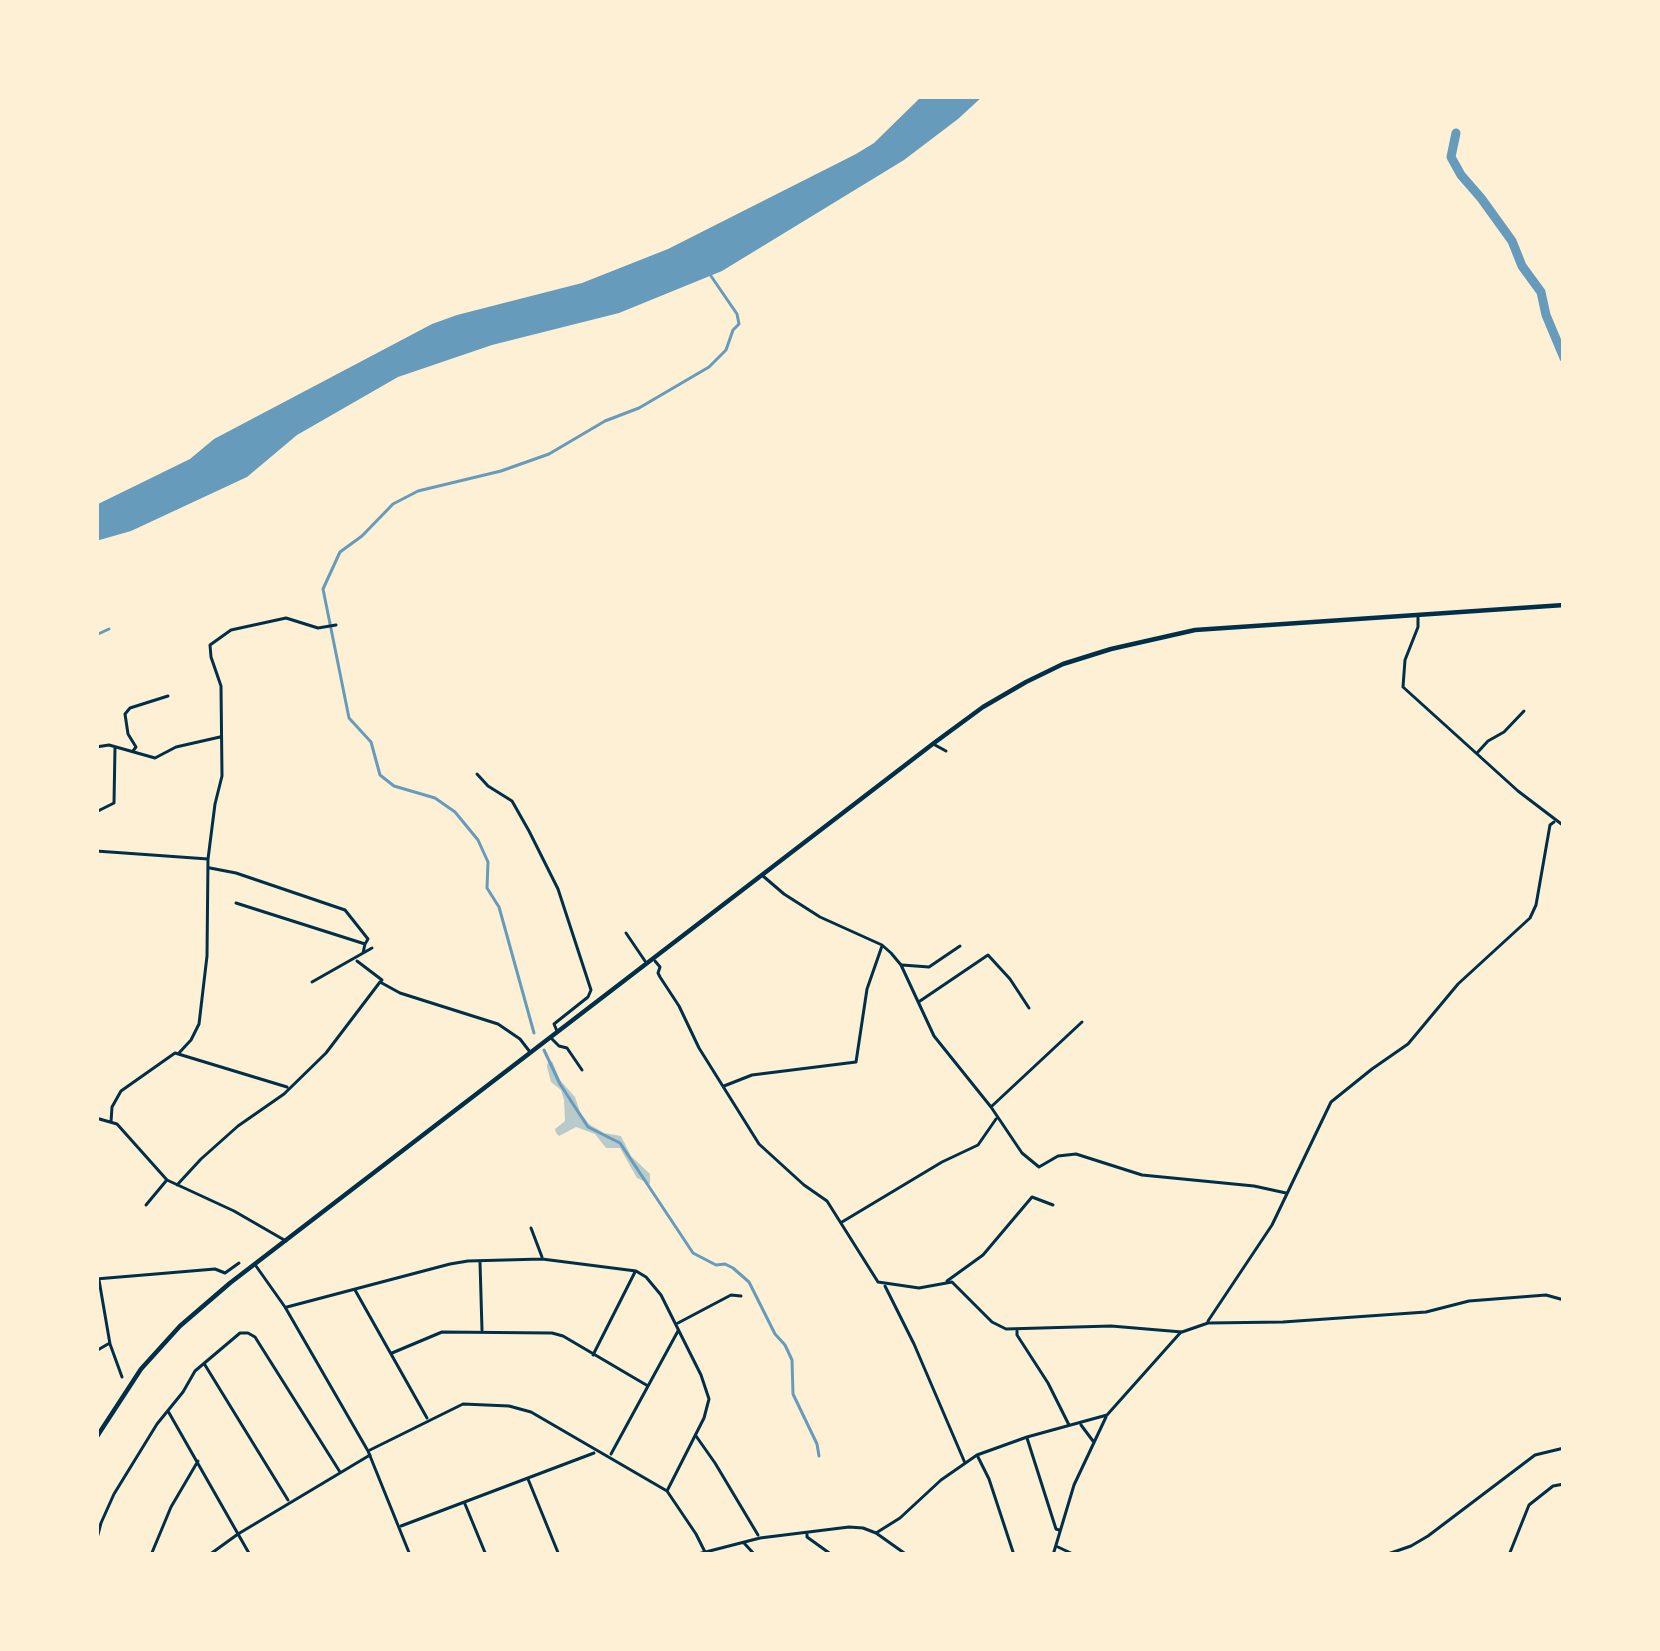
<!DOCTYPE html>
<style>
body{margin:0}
#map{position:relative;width:1660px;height:1651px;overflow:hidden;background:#fdf0d5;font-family:"Nunito Sans",sans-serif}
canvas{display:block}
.frame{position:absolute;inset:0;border:99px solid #fdf0d5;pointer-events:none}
</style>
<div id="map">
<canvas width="1660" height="1651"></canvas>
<div class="frame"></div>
</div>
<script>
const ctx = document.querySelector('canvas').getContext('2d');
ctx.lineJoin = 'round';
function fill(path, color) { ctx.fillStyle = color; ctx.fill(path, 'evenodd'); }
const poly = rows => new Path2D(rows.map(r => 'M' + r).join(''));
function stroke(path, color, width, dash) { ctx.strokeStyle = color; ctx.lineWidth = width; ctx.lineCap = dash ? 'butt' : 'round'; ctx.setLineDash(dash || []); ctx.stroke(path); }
const green = poly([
 [552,1061,560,1080,575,1097,580,1112,589,1124,604,1133,621,1136,631,1156,650,1174,650,1184,637,1178,620,1148,606,1148,595,1134,576,1127,559,1136,556,1133,555,1129,565,1121,564,1100,561,1090,551,1082,547,1067,547,1064]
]);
const water = poly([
 [922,96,983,96,958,119,904,160,722,271,619,313,492,345,398,377,297,435,247,477,131,531,96,541,96,505,190,459,214,439,432,324,457,315,582,283,668,249,856,154,874,143]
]);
const stream = poly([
 [96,635,109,629],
 [534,1033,499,907,487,888,488,862,478,840,455,812,435,798,394,786,380,775,371,742,349,718,323,589,340,552,362,536,393,504,418,491,501,471,549,454,605,421,639,408,709,367,726,350,733,330,739,324,737,314,711,276],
 [544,1050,560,1084,588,1127,620,1143,693,1253,716,1265,725,1264,733,1268,749,1282,775,1334,785,1345,792,1360,793,1394,817,1444,819,1456]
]);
const river = poly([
 [1456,133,1451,157,1461,175,1481,198,1512,241,1522,266,1541,292,1546,315,1564,358]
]);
const minor = poly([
 [935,745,946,751],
 [96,747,109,745,155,758,176,747,220,737],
 [133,751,136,747,128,734,125,714,130,708,168,696],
 [1477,753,1488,741,1504,732,1524,711],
 [477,774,488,786,512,801,529,831,558,889,591,990,588,997,554,1024,557,1031],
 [96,812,114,803,115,747],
 [96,851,208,859],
 [210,868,236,873,345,910,368,939,365,944],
 [763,876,784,894,820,917,882,945,891,953,901,965,934,1036,991,1107,1022,1153,1039,1167,1058,1156,1076,1154,1142,1175,1254,1186,1286,1193],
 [236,903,365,944,363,953],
 [626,933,645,961],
 [357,961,382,980],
 [902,965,929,967,960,946],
 [312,982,372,948],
 [920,1001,988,955,1010,979,1029,1008],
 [551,1038,559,1046,567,1048,582,1070],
 [178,1054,191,1040,199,1024,207,956,208,859,215,804,222,776,221,686,211,657,210,645,231,630,286,618,318,628,336,625],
 [724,1086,752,1075,856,1062,867,989,882,946],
 [992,1106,1082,1022],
 [96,1118,117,1124,167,1180,234,1211,286,1241],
 [111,1122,112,1107,121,1091,175,1053,287,1087],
 [177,1185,201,1159,238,1126,284,1094,326,1053,380,982,400,993,498,1024,520,1039,530,1052],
 [146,1205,166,1181],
 [842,1222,942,1162,978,1145,996,1119],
 [531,1228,542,1257],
 [480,1262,482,1330],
 [96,1279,215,1269,225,1273,239,1263],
 [99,1280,110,1344,122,1377],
 [947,1281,983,1255,1032,1197,1053,1205],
 [885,1286,914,1344,965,1463],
 [355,1290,427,1418],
 [287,1307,450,1264,468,1261,542,1259,636,1271,646,1277,661,1295,701,1375,709,1399,704,1418,667,1491],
 [1208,1321,1272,1225,1331,1102,1372,1069,1408,1044,1458,984,1530,918,1536,905,1550,825,1554,822],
 [678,1323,731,1295,741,1296],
 [1017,1331,1017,1335,1048,1383,1069,1425],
 [96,1351,108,1344],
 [392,1353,442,1332,552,1333,563,1336,648,1386],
 [593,1355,635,1272],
 [205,1365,288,1500],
 [168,1411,250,1555],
 [1081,1425,1093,1441],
 [696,1436,715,1463,758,1535],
 [1027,1438,1056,1529,1059,1530],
 [370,1450,463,1404,509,1406,531,1412,667,1491,696,1534,705,1552],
 [611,1454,678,1331],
 [978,1457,989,1479,1014,1555],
 [528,1479,559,1555],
 [465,1504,486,1555],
 [401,1526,594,1453],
 [807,1533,807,1537,832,1555],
 [876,1533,900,1518,941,1480,977,1455,1027,1437,1107,1415,1181,1332],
 [96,1542,101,1523,114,1494,157,1424,183,1392,195,1371,240,1333,248,1333,255,1337,340,1472],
 [744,1543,755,1555],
 [1058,1547,1075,1555],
 [151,1555,171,1507,198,1461],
 [209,1555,238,1534,370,1455],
 [694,1555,760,1538,849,1527,863,1528,876,1533,907,1555],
 [1053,1555,1074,1485,1106,1417],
 [1385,1555,1411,1546,1428,1536,1535,1455,1564,1448],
 [1509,1555,1529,1505,1553,1486,1564,1484]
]);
const tertiary = poly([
 [1418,617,1418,627,1405,660,1403,687,1518,791,1564,826],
 [655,961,660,967,658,973,660,977,679,1006,699,1048,759,1144,804,1185,827,1201,878,1282,919,1288,952,1282,992,1322,1006,1329,1111,1326,1182,1332,1208,1323,1283,1322,1426,1312,1469,1301,1546,1295,1564,1300],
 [256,1266,285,1307,368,1451,410,1555]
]);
const primary = poly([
 [96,1438,141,1369,180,1326,230,1283,934,743,983,707,1026,682,1063,664,1111,649,1195,630,1564,605]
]);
fill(green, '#b9caca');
fill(water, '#669bbc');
stroke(stream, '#669bbc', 3);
stroke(river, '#669bbc', 9);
stroke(minor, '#003049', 3);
stroke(tertiary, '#003049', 3);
stroke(primary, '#003049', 4.5);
</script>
